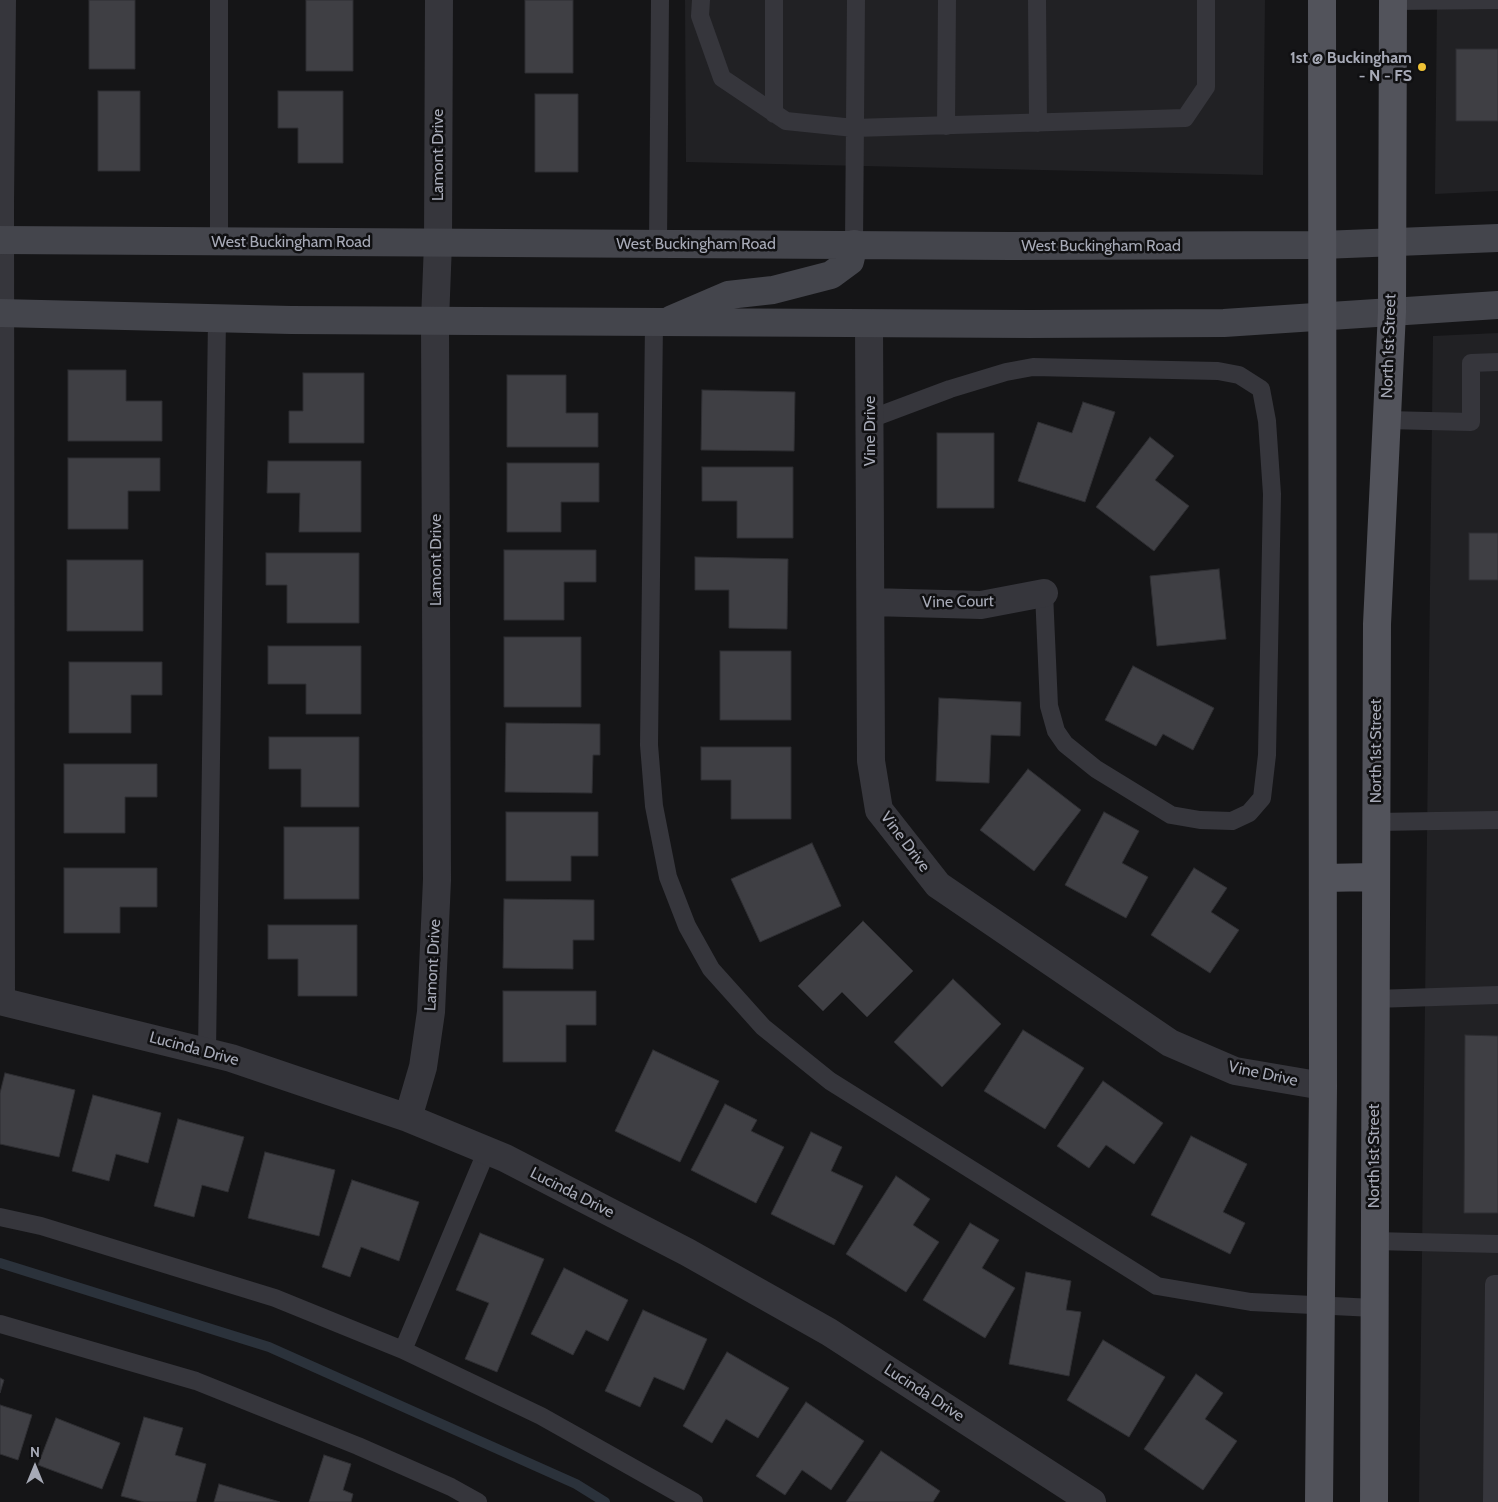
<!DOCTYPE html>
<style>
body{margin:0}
#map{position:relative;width:1498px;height:1502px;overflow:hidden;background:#151517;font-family:Cabin,sans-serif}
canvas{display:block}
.north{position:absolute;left:10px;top:1442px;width:50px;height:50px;-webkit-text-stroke:4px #101012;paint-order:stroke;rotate:0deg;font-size:14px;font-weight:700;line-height:20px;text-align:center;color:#a7aab7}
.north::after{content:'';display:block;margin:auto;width:18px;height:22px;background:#a7aab7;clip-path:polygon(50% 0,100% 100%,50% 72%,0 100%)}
</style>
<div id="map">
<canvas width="1498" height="1502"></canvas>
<div class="north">N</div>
</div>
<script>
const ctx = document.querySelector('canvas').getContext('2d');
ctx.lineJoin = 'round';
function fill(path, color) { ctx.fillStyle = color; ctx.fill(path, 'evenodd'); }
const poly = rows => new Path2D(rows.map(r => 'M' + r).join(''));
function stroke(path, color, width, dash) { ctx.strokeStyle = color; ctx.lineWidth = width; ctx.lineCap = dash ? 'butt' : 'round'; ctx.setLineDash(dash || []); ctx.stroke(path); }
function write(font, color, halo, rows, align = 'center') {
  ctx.font = font + ' Cabin,sans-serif'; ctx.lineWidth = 5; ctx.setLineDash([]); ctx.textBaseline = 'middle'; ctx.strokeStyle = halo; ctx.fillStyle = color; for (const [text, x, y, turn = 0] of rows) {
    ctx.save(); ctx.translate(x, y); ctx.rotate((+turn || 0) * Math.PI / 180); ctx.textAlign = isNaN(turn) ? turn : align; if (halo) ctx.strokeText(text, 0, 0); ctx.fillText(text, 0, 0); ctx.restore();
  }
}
const built = poly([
 [685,0,1265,0,1263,175,686,162],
 [1437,0,1498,0,1498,191,1435,194],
 [1498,333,1498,1502,1419,1502,1433,336]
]);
const stream = poly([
 [0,1263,269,1347,576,1484,605,1502]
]);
const building = poly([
 [89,0,135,0,135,69,89,69,89,0],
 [306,0,353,0,353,71,306,71,306,0],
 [525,0,573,0,573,73,525,73,525,0],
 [1456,49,1498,49,1498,121,1456,121,1456,49],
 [98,91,140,91,140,171,98,171,98,91],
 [278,91,343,91,343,163,298,163,298,128,278,128,278,91],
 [535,94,578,94,578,172,535,172,535,94],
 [68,370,126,370,126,401,162,401,162,441,68,441,68,370],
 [303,373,364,373,364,443,289,443,289,411,303,411,303,373],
 [507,375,566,375,566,413,598,413,598,447,507,447,507,375],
 [702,390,795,392,794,451,701,450,702,390],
 [1083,402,1115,412,1085,502,1018,481,1038,422,1072,433,1083,402],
 [937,433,994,433,994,508,937,508,937,433],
 [1150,437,1174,456,1155,480,1189,506,1154,551,1096,507,1150,437],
 [68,458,160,458,160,491,128,491,128,529,68,529,68,458],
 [268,461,361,461,361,532,299,532,300,493,267,493,268,461],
 [507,463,599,463,599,502,561,502,561,532,507,532,507,463],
 [702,467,793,467,793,538,737,538,737,501,702,501,702,467],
 [1469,533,1498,533,1498,580,1469,580,1469,533],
 [504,550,596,550,596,582,564,582,564,620,504,620,504,550],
 [266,553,359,553,359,623,287,623,287,585,266,585,266,553],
 [695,557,788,559,787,629,729,628,729,590,695,590,695,557],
 [67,560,143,560,143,631,67,631,67,560],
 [1219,569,1226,639,1157,646,1150,576,1219,569],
 [504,637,581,637,581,707,504,707,504,637],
 [268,646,361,646,361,714,306,714,306,684,268,684,268,646],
 [720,651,791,651,791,720,720,720,720,651],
 [69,662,162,662,162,695,131,695,131,733,69,733,69,662],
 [1133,666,1214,708,1193,750,1163,734,1156,746,1105,720,1133,666],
 [939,698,1021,702,1020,736,991,735,989,783,936,781,939,698],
 [506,723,600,724,600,755,593,755,592,793,505,792,506,723],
 [269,737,359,737,359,807,301,807,301,769,269,769,269,737],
 [701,747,791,747,791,819,731,819,731,780,701,780,701,747],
 [64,764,157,764,157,797,125,797,125,833,64,833,64,764],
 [1028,769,1081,810,1034,871,980,830,1028,769],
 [506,812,598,812,598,856,571,856,571,881,506,881,506,812],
 [1104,812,1139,831,1122,863,1148,877,1126,918,1065,885,1104,812],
 [284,827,359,827,359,899,284,899,284,827],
 [812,843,841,906,760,942,731,879,812,843],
 [64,868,157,868,157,907,120,907,120,933,64,933,64,868],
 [1194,868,1227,888,1211,912,1239,930,1210,973,1151,935,1194,868],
 [504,899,594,900,594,940,573,940,573,969,503,968,504,899],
 [863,921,913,971,867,1017,842,992,823,1011,798,986,863,921],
 [268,925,357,925,357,996,298,996,298,959,268,959,268,925],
 [953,979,1001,1024,942,1087,894,1042,953,979],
 [503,991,596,991,596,1025,566,1025,566,1062,503,1062,503,991],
 [1023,1030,1084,1068,1045,1129,984,1091,1023,1030],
 [1465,1035,1498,1036,1498,1213,1464,1213,1465,1035],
 [653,1050,719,1081,680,1162,615,1131,653,1050],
 [5,1073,75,1090,59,1157,0,1144,0,1093,5,1073],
 [1103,1081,1163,1123,1134,1164,1106,1145,1089,1168,1057,1146,1103,1081],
 [93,1095,161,1113,148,1163,116,1154,109,1181,72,1171,93,1095],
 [725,1104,757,1120,751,1131,784,1147,756,1203,691,1170,725,1104],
 [178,1119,244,1137,228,1192,202,1185,194,1217,154,1206,178,1119],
 [811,1132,842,1147,831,1171,863,1186,834,1245,771,1214,811,1132],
 [1191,1136,1247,1164,1223,1212,1245,1223,1230,1254,1151,1215,1191,1136],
 [265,1152,335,1170,319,1236,248,1218,265,1152],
 [896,1176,930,1199,913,1225,939,1242,906,1292,846,1254,896,1176],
 [352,1180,419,1202,399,1261,361,1247,350,1277,322,1267,352,1180],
 [970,1223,999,1240,982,1268,1015,1288,985,1338,923,1300,970,1223],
 [480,1233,544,1259,497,1372,465,1359,489,1303,456,1290,480,1233],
 [564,1268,628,1300,608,1341,586,1330,573,1355,531,1334,564,1268],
 [1026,1272,1071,1281,1066,1310,1081,1312,1069,1376,1009,1364,1026,1272],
 [643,1310,707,1339,684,1390,654,1377,640,1407,605,1391,643,1310],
 [1103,1340,1165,1377,1129,1437,1067,1400,1103,1340],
 [727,1352,789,1388,758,1438,726,1419,712,1443,683,1426,727,1352],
 [1196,1374,1223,1393,1205,1419,1237,1441,1203,1490,1144,1449,1196,1374],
 [0,1378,4,1380,0,1393,0,1378],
 [806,1402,864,1441,831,1490,802,1470,785,1495,756,1476,806,1402],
 [0,1405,32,1415,18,1460,0,1454,0,1405],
 [144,1417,183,1428,175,1455,206,1464,196,1502,144,1502,121,1496,144,1417],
 [56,1418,120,1443,102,1489,38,1465,56,1418],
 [881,1451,940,1491,933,1502,846,1502,881,1451],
 [324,1455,351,1464,343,1490,353,1494,351,1502,309,1502,324,1455],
 [219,1484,280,1502,214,1502,219,1484]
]);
const lane = poly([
 [701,0,700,16,722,78,786,121,854,128,1185,118,1206,87,1206,0],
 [774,0,774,114],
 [1037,0,1038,123],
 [1393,1,1498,0],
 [946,126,947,0],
 [219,242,219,0],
 [658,244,660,0],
 [854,244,856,0],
 [654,323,649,745,654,806,668,877,687,926,711,969,763,1027,830,1081,1157,1286,1251,1302,1374,1308],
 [870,419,950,389,1006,372,1033,367,1218,371,1239,375,1261,389,1267,421,1272,494,1267,755,1262,798,1249,813,1232,821,1200,820,1171,815,1096,769,1065,744,1056,731,1049,706,1044,593],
 [1386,420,1471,422,1471,363,1498,362],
 [1376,822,1498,820],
 [1374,999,1498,995],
 [207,1052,217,318],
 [0,1217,41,1226,275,1298,403,1350,541,1416,694,1502],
 [1374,1241,1498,1244],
 [0,1324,196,1381,358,1446,451,1487,478,1502],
 [403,1350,487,1150],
 [1492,1502,1494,1284,1498,1284]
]);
const street = poly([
 [869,325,871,761,879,810,938,885,1170,1043,1235,1071,1323,1086],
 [871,602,981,605,1044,593],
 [0,1001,231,1058,408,1118,505,1158,687,1252,829,1332,1092,1502],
 [1,1001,0,203,2,0],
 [408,1118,423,1067,431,1012,437,880,435,321,438,243,439,0]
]);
const secondary = poly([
 [0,240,1011,246,1322,245,1498,238],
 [0,313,291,320,1030,324,1224,323,1498,305],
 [672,319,728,295,773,290,831,275,850,261,854,244]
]);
const primary = poly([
 [1323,878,1375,877],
 [1319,1502,1323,1086,1322,0],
 [1374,1502,1377,624,1392,312,1393,0]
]);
const markers = [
 [1422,67,5,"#efc235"]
];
const poiNames = [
 ["1st @ Buckingham",1412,58],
 ["- N - FS",1412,76]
];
const streetNames = [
 ["Lamont Drive",438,155,-90],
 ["West Buckingham Road",291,242],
 ["West Buckingham Road",696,244],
 ["West Buckingham Road",1101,246],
 ["North 1st Street",1389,346,-88],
 ["Vine Drive",870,431,-90],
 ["Lamont Drive",436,560,-90],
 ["Vine Court",958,602,-1],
 ["North 1st Street",1376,751,-90],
 ["Vine Drive",905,842,53],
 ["Lamont Drive",433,965,-87],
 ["Lucinda Drive",194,1049,15],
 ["Vine Drive",1263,1074,12],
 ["North 1st Street",1374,1156,-90],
 ["Lucinda Drive",572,1193,27],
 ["Lucinda Drive",924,1393,33]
];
fill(built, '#212124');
stroke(stream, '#2b323b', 10);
fill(building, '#3f3f44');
stroke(building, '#2f2f33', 1);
stroke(lane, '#36363c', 18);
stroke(street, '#36363c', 28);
stroke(secondary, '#44454c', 28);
stroke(primary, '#52535b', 28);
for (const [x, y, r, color] of markers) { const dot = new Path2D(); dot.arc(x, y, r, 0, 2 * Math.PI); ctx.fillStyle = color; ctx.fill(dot); stroke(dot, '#101012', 2); }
write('bold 16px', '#a7aab7', '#101012', poiNames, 'right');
write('16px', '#a7aab7', '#101012', streetNames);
</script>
